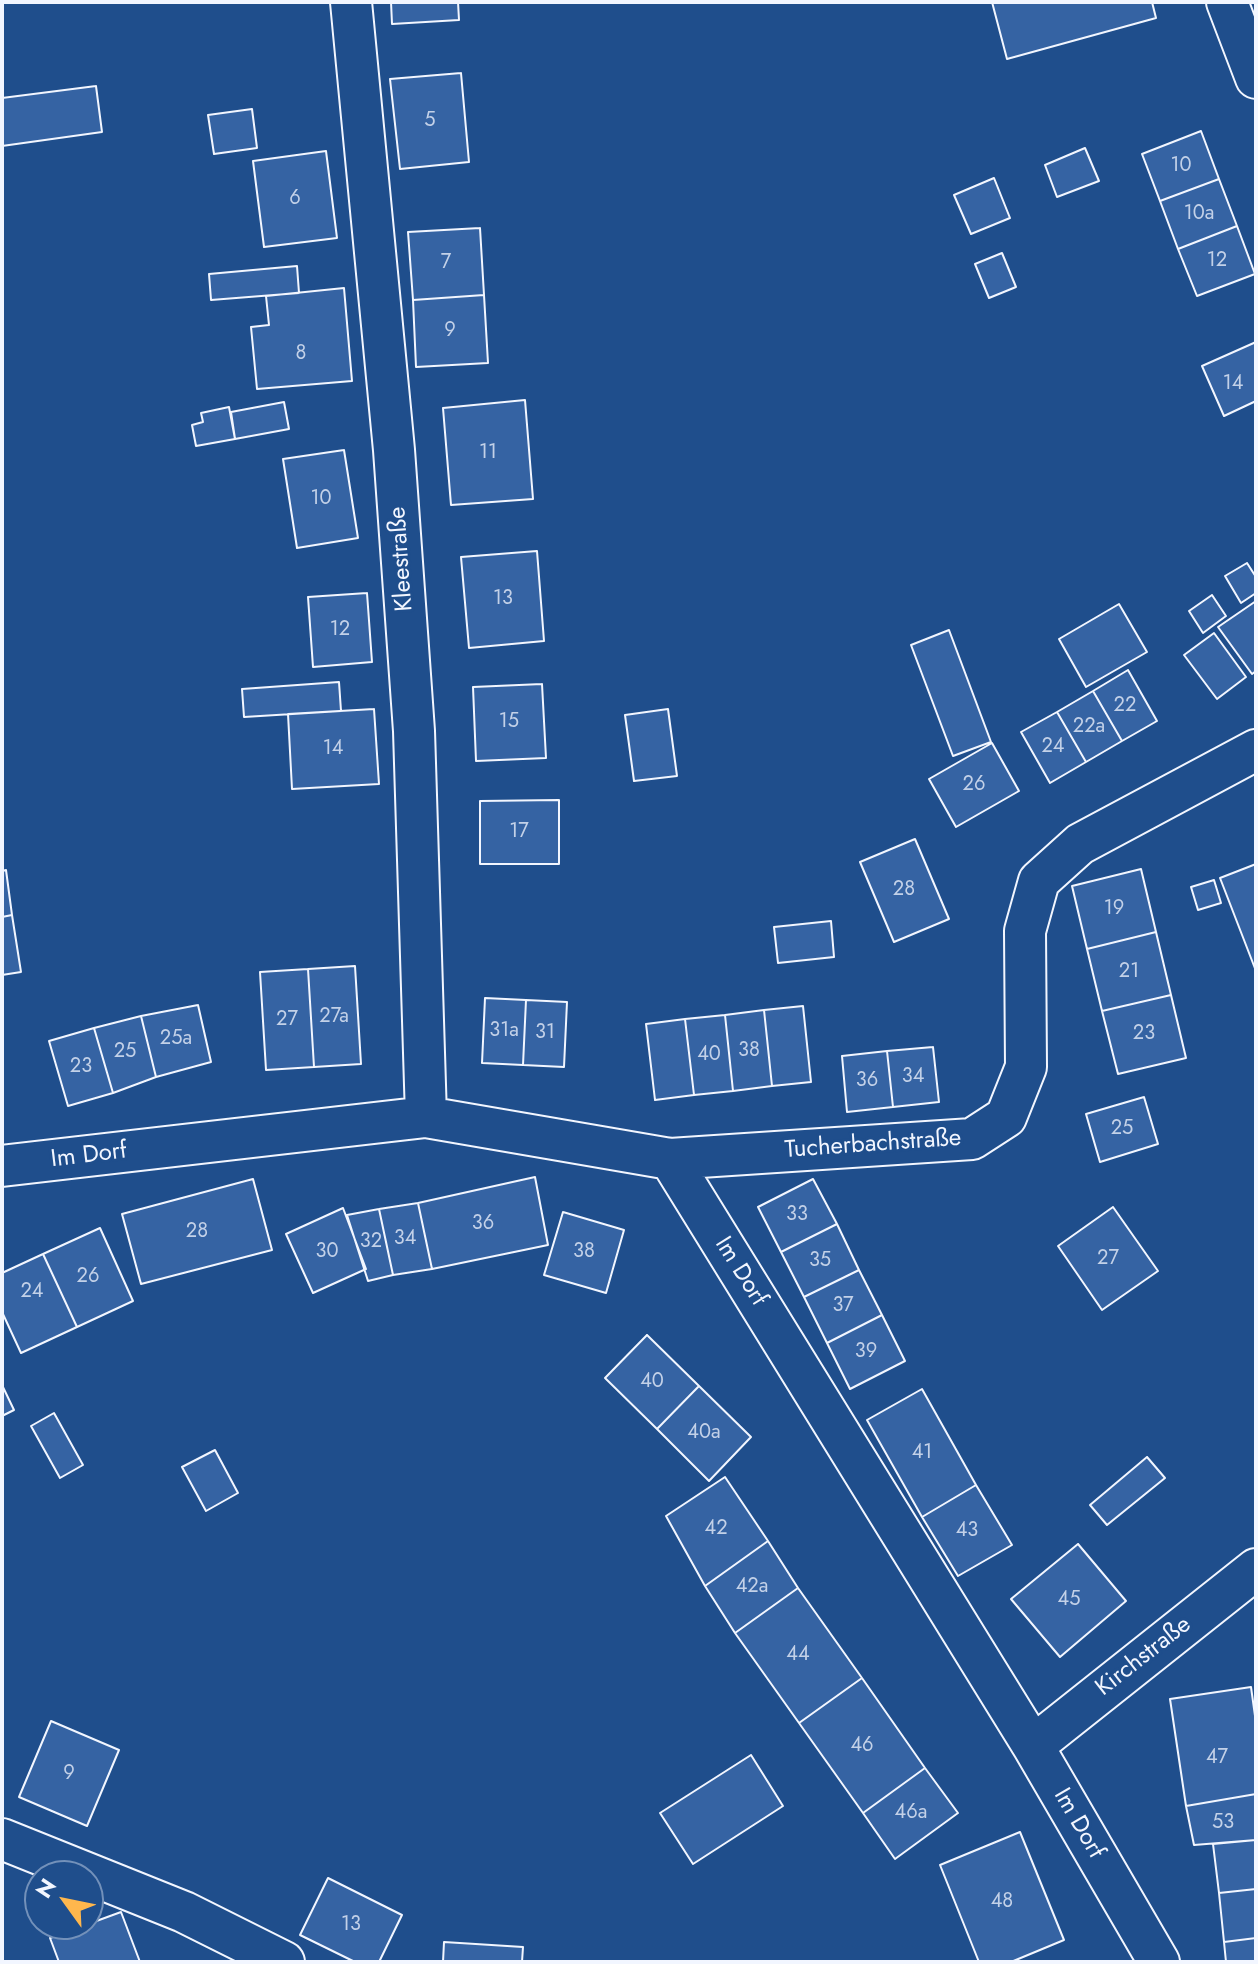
<!DOCTYPE html>
<meta charset="utf-8">
<style>
body{margin:0}
#map{position:relative;width:1258px;height:1964px;overflow:hidden;background:#1f4e8c;font-family:Jost,sans-serif}
canvas{display:block}
.frame{position:absolute;inset:0;border:4px solid #f2f6ff;pointer-events:none}
.north{position:absolute;left:24px;top:1860px;width:80px;height:80px;box-sizing:border-box;background:#1f4e8c;border:2px solid #7391ba;border-radius:50%;rotate:303deg;font-size:22px;font-weight:700;line-height:32px;text-align:center;color:#f2f6ff}
.north::after{content:'';display:block;margin:auto;width:28px;height:36px;background:#ffb74d;clip-path:polygon(50% 0,100% 100%,50% 72%,0 100%)}
</style>
<div id="map">
<canvas width="1258" height="1964"></canvas>
<div class="frame"></div>
<div class="north">N</div>
</div>
<script>
const ctx = document.querySelector('canvas').getContext('2d');
ctx.lineJoin = 'round';
function fill(path, color) { ctx.fillStyle = color; ctx.fill(path, 'evenodd'); }
const poly = rows => new Path2D(rows.map(r => 'M' + r).join(''));
function stroke(path, color, width, dash) { ctx.strokeStyle = color; ctx.lineWidth = width; ctx.lineCap = dash ? 'butt' : 'round'; ctx.setLineDash(dash || []); ctx.stroke(path); }
function write(font, color, halo, rows, align = 'center') {
  ctx.font = font + ' Jost,sans-serif'; ctx.lineWidth = 6; ctx.setLineDash([]); ctx.textBaseline = 'middle'; ctx.strokeStyle = halo; ctx.fillStyle = color; for (const [text, x, y, turn = 0] of rows) {
    ctx.save(); ctx.translate(x, y); ctx.rotate((+turn || 0) * Math.PI / 180); ctx.textAlign = isNaN(turn) ? turn : align; if (halo) ctx.strokeText(text, 0, 0); ctx.fillText(text, 0, 0); ctx.restore();
  }
}
const building = poly([
 [391,2,458,2,459,20,392,24,391,2],
 [992,2,1152,2,1156,18,1007,59,992,2],
 [461,73,469,162,400,169,390,79,461,73],
 [96,86,102,132,2,146,2,98,96,86],
 [252,109,257,148,214,154,208,115,252,109],
 [1201,131,1219,179,1160,201,1142,154,1201,131],
 [1085,148,1099,181,1057,197,1045,165,1085,148],
 [326,151,337,238,264,247,253,161,326,151],
 [994,178,1010,218,971,234,954,195,994,178],
 [1219,179,1237,226,1178,249,1160,201,1219,179],
 [1237,226,1255,274,1197,296,1178,249,1237,226],
 [480,228,484,295,413,300,408,232,480,228],
 [1002,253,1016,287,989,298,975,264,1002,253],
 [297,266,299,293,211,300,209,274,297,266],
 [344,288,352,381,257,389,251,327,269,325,266,296,344,288],
 [484,295,488,363,416,367,413,300,484,295],
 [1256,342,1256,401,1224,416,1202,366,1256,342],
 [525,400,533,499,451,505,443,408,525,400],
 [284,402,289,429,235,439,231,412,284,402],
 [229,407,235,439,196,446,192,425,203,422,201,413,229,407],
 [344,450,358,538,297,548,283,459,344,450],
 [537,551,544,641,469,648,461,557,537,551],
 [1247,563,1256,577,1256,593,1241,603,1225,576,1247,563],
 [367,593,372,662,313,667,308,597,367,593],
 [1212,595,1226,616,1203,633,1189,611,1212,595],
 [1256,601,1256,671,1252,674,1218,627,1256,601],
 [1119,604,1147,652,1086,687,1059,639,1119,604],
 [949,630,991,742,953,756,911,645,949,630],
 [1214,633,1246,677,1217,699,1184,655,1214,633],
 [1128,670,1157,721,1122,741,1093,691,1128,670],
 [339,682,341,711,244,717,242,689,339,682],
 [542,684,546,758,476,761,473,687,542,684],
 [1093,691,1122,741,1086,762,1057,712,1093,691],
 [374,709,379,784,292,789,288,714,374,709],
 [668,709,677,776,634,781,625,715,668,709],
 [1057,712,1086,762,1050,783,1021,732,1057,712],
 [992,743,1019,791,956,827,929,779,992,743],
 [559,800,559,864,480,864,480,801,559,800],
 [915,839,949,919,894,942,860,862,915,839],
 [1256,864,1256,971,1220,878,1256,864],
 [1141,869,1156,932,1087,949,1072,886,1141,869],
 [6,870,12,915,2,917,2,871,6,870],
 [1214,880,1221,903,1198,910,1191,887,1214,880],
 [12,915,21,972,2,975,2,917,12,915],
 [831,921,834,957,778,963,774,927,831,921],
 [1156,932,1171,995,1102,1011,1087,949,1156,932],
 [355,966,361,1064,314,1067,308,969,355,966],
 [308,969,314,1067,266,1070,260,972,308,969],
 [1171,995,1186,1058,1118,1074,1102,1011,1171,995],
 [485,998,526,1000,523,1065,482,1063,485,998],
 [526,1000,567,1002,564,1067,523,1065,526,1000],
 [198,1005,211,1062,156,1077,141,1016,198,1005],
 [803,1006,811,1082,772,1086,764,1010,803,1006],
 [764,1010,772,1086,733,1091,725,1015,764,1010],
 [725,1015,733,1091,694,1095,685,1019,725,1015],
 [141,1016,156,1077,113,1093,94,1028,141,1016],
 [685,1019,694,1095,655,1100,646,1024,685,1019],
 [94,1028,113,1093,68,1106,49,1041,94,1028],
 [933,1047,939,1102,893,1107,887,1051,933,1047],
 [887,1051,893,1107,847,1112,842,1056,887,1051],
 [1144,1097,1158,1144,1100,1162,1086,1114,1144,1097],
 [535,1177,548,1245,432,1269,418,1203,535,1177],
 [253,1179,272,1250,141,1284,122,1214,253,1179],
 [813,1179,837,1224,781,1252,758,1207,813,1179],
 [418,1203,432,1269,393,1275,379,1209,418,1203],
 [1113,1207,1158,1271,1102,1310,1058,1246,1113,1207],
 [343,1208,366,1269,313,1293,286,1234,343,1208],
 [379,1209,393,1275,368,1281,347,1215,379,1209],
 [563,1212,624,1230,606,1293,544,1275,563,1212],
 [837,1224,859,1270,804,1297,781,1252,837,1224],
 [100,1228,133,1301,77,1327,43,1254,100,1228],
 [43,1254,77,1327,21,1353,2,1312,2,1273,43,1254],
 [859,1270,882,1315,827,1343,804,1297,859,1270],
 [882,1315,905,1361,850,1389,827,1343,882,1315],
 [647,1335,699,1386,657,1429,605,1378,647,1335],
 [2,1385,14,1410,2,1416,2,1385],
 [699,1386,751,1437,709,1481,657,1429,699,1386],
 [922,1389,976,1485,922,1517,867,1420,922,1389],
 [54,1413,83,1465,60,1478,31,1426,54,1413],
 [215,1450,238,1493,206,1511,182,1467,215,1450],
 [1147,1457,1165,1478,1107,1525,1090,1505,1147,1457],
 [725,1477,768,1541,705,1586,666,1516,725,1477],
 [976,1485,1012,1545,958,1576,922,1517,976,1485],
 [768,1541,798,1588,735,1633,705,1586,768,1541],
 [1078,1544,1126,1601,1060,1657,1011,1599,1078,1544],
 [798,1588,862,1678,799,1723,735,1633,798,1588],
 [862,1678,925,1768,863,1813,799,1723,862,1678],
 [1251,1687,1256,1723,1256,1794,1186,1806,1170,1699,1251,1687],
 [51,1721,119,1750,87,1826,19,1797,51,1721],
 [751,1755,783,1806,693,1864,660,1813,751,1755],
 [925,1768,958,1813,895,1859,863,1813,925,1768],
 [1256,1794,1256,1840,1194,1845,1186,1806,1256,1794],
 [1020,1832,1064,1940,1011,1962,979,1962,940,1865,1020,1832],
 [1256,1840,1256,1889,1219,1893,1213,1844,1256,1840],
 [328,1878,402,1915,379,1962,355,1962,300,1935,328,1878],
 [1256,1889,1256,1938,1224,1942,1219,1893,1256,1889],
 [121,1912,140,1962,59,1962,50,1938,121,1912],
 [1256,1938,1256,1962,1226,1962,1224,1942,1256,1938],
 [444,1942,523,1947,522,1962,443,1962,444,1942]
]);
const minor = poly([
 [351,2,394,450,414,731,426,1117],
 [1227,2,1256,78],
 [670,1159,972,1139,1006,1117,1026,1067,1025,931,1039,881,1080,844,1256,750],
 [2,1166,426,1117,670,1159,1033,1746,1159,1962],
 [1033,1746,1256,1569],
 [2,1839,184,1912,284,1962]
]);
const numberNames = [
 ["5",430,121],
 ["10",1181,166],
 ["6",295,199],
 ["10a",1199,214],
 ["12",1217,261],
 ["7",446,263],
 ["9",450,331],
 ["8",301,354],
 ["14",1233,384],
 ["11",488,453],
 ["10",321,499],
 ["13",503,599],
 ["12",340,630],
 ["22",1125,706],
 ["15",509,722],
 ["22a",1089,727],
 ["24",1053,747],
 ["14",333,749],
 ["26",974,785],
 ["17",519,832],
 ["28",904,890],
 ["19",1114,909],
 ["21",1129,972],
 ["27a",334,1017],
 ["27",287,1020],
 ["31a",504,1031],
 ["31",545,1033],
 ["23",1144,1034],
 ["25a",176,1039],
 ["38",749,1051],
 ["25",125,1052],
 ["40",709,1055],
 ["23",81,1067],
 ["34",913,1077],
 ["36",867,1081],
 ["25",1122,1129],
 ["33",797,1215],
 ["36",483,1224],
 ["28",197,1232],
 ["34",405,1239],
 ["32",371,1242],
 ["30",327,1252],
 ["38",584,1252],
 ["27",1108,1259],
 ["35",820,1261],
 ["26",88,1277],
 ["24",32,1292],
 ["37",843,1306],
 ["39",866,1352],
 ["40",652,1382],
 ["40a",704,1433],
 ["41",922,1453],
 ["42",716,1529],
 ["43",967,1531],
 ["42a",752,1587],
 ["45",1069,1600],
 ["44",798,1655],
 ["46",862,1746],
 ["47",1217,1758],
 ["9",69,1774],
 ["46a",911,1813],
 ["53",1223,1823],
 ["48",1002,1902],
 ["13",351,1925]
];
const streetNames = [
 ["Kleestraße",402,559,-94],
 ["Tucherbachstraße",873,1145,-4],
 ["Im Dorf",89,1156,-7],
 ["Im Dorf",740,1272,58],
 ["Kirchstraße",1144,1657,-38],
 ["Im Dorf",1078,1824,60]
];
fill(building, '#3563a3');
stroke(building, '#f2f6ff', 2);
stroke(minor, '#f2f6ff', 44);
stroke(minor, '#1f4e8c', 40);
write('20px', '#c3d1e8', null, numberNames);
write('24px', '#f2f6ff', '#1f4e8c', streetNames);
</script>
